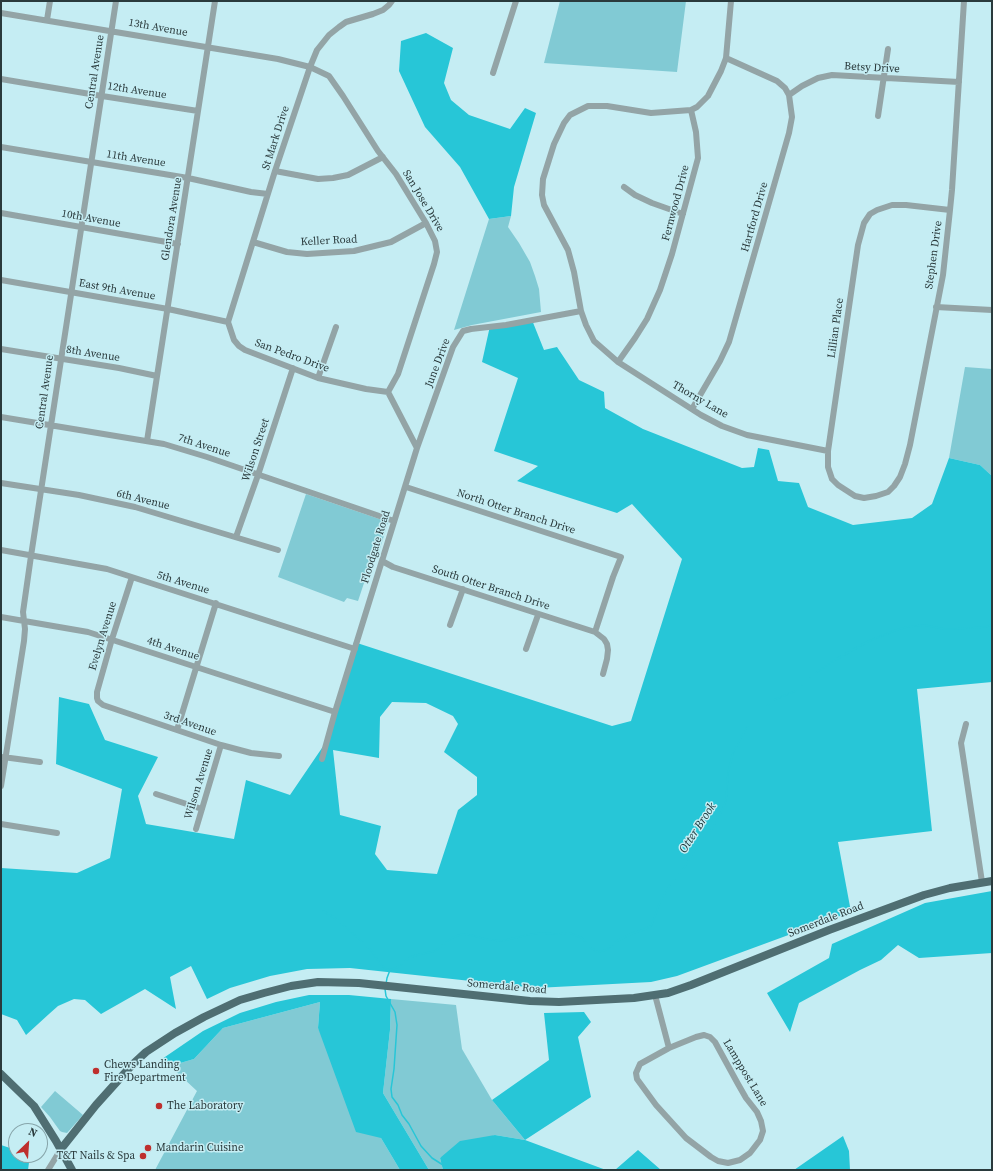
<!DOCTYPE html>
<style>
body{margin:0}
#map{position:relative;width:993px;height:1171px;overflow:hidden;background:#c5edf3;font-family:"Source Serif 4",serif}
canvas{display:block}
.frame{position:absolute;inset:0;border:2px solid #2a3a3c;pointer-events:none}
.north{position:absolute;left:8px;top:1123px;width:40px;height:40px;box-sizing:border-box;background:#c5edf3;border:1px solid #87a5aa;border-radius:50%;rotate:25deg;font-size:11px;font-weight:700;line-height:16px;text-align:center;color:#2a3a3c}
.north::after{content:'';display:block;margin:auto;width:14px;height:18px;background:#be2f2d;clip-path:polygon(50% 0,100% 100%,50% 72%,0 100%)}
</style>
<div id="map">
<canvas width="993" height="1171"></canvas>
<div class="frame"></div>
<div class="north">N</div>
</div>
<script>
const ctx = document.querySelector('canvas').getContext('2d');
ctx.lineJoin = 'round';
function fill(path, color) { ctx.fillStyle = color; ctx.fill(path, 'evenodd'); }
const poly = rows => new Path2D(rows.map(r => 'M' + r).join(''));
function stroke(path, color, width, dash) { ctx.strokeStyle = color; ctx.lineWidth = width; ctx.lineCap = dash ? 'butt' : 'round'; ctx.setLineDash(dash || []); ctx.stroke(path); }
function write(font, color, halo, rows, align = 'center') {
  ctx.font = font + ' "Source Serif 4",serif'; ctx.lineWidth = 3; ctx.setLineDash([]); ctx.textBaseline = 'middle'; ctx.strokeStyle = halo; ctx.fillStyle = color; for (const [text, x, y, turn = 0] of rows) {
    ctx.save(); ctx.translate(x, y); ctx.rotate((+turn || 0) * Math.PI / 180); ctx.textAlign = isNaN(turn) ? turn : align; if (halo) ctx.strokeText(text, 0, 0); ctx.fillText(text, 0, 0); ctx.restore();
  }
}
const green = poly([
 [560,1,686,1,677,72,544,63],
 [511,216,508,227,519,243,530,262,535,276,539,289,541,312,472,325,454,330,489,219],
 [965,367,992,369,992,476,980,465,949,458],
 [306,494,388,522,377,559,371,562,358,601,347,598,344,602,278,577],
 [391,999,456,1005,462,1049,492,1100,525,1140,495,1135,440,1158,443,1170,429,1170,383,1093,390,1030],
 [320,1002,318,1028,381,1138,400,1170,155,1170,197,1091,170,1066,194,1059,223,1028],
 [55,1091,83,1115,67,1133,62,1132,60,1131,50,1117,41,1107]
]);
const forest = poly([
 [426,33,453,48,444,83,451,100,469,115,510,129,525,108,536,113,514,187,511,216,489,219,460,167,425,127,399,71,401,41],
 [532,320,544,350,557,347,579,380,604,392,605,408,643,429,742,468,754,467,758,448,769,450,778,481,799,483,808,507,853,525,912,518,932,504,949,458,980,465,992,476,992,682,917,689,932,831,838,842,851,912,677,976,651,982,536,988,350,968,307,969,270,976,230,988,207,999,191,966,170,977,176,1009,145,989,101,1014,85,1000,74,999,58,1006,49,1014,26,1035,17,1020,1,1014,1,868,77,873,110,858,122,789,56,764,59,697,89,704,105,740,158,757,138,796,146,824,234,839,246,780,290,795,324,745,354,642,612,726,631,721,682,559,632,504,617,513,517,481,538,466,494,451,518,378,482,362,490,326],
 [392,702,426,703,453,716,458,724,444,752,477,777,477,795,458,810,437,874,387,870,375,854,381,826,340,815,333,750,379,758,380,717],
 [992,891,992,953,919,958,898,945,881,960,860,970,799,1003,790,1032,767,993,829,958,832,944,925,903],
 [309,995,349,995,391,999,390,1030,383,1093,429,1170,400,1170,381,1138,356,1132,318,1028,320,1002,223,1028,194,1059,170,1066,162,1059,203,1031,240,1013,276,1002],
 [584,1012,591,1022,578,1037,591,1097,525,1140,606,1170,443,1170,440,1158,460,1141,495,1135,525,1140,492,1100,549,1060,544,1013],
 [843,1136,849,1151,850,1170,794,1170],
 [1,1145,16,1150,16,1155,30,1155,28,1170,1,1170],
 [638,1150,661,1170,615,1170]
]);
const stream = poly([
 [323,911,335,918,348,929,371,950,381,965,386,969,390,970],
 [390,970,398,967,406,960,411,957,417,955,435,951,452,938,462,934,471,935,485,939,502,941,527,935,540,933,557,934,570,933,582,938,591,948,598,952,606,950,617,941,633,933,643,930,651,926,654,919,659,904,670,885,684,868,698,845,711,830,718,819,726,801,728,773,733,753,747,727,768,705,774,700,795,691,817,672,835,660,867,642,896,630,907,627,924,625,944,629,954,629,985,627,992,625],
 [386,984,387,978,390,970],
 [385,989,386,996,395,1012,397,1025,394,1069,391,1089,392,1097,398,1105,402,1115,409,1124,421,1146,432,1158,443,1165]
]);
const minor = poly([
 [731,1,726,58,721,71,708,96,697,107,691,110,651,113,607,106,588,106,570,115,564,123,554,144,543,179,542,195,544,205,568,250,574,272,581,311,586,325,594,341,618,362,701,415,722,426,747,435,828,451],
 [1,13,278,59,310,67,329,76,343,96,378,151,396,174,426,223,435,241,437,252,434,264,398,374,388,392],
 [47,20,50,1],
 [493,73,516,1],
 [1,79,102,96,198,111],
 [789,95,802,86,818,78,832,75,959,82],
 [878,116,888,49],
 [1,147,188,178,251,192,268,194],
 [275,171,318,179,333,178,348,175,383,157],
 [624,187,635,195,652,203,683,214],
 [950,210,906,205,892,205,877,210,870,214,864,223,858,245,828,451,828,467,832,479,838,485,855,496,864,498,876,496,888,492,894,486,900,477,905,464,910,445,943,275,950,210,952,190,964,1],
 [1,213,178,244],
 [253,242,287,252,307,254,354,251,391,242,426,223],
 [1,280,168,309,228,322],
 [936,307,992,310],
 [228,322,275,171,310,67,317,50,329,35,339,27,346,22,373,14,383,10,389,5,392,1],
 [228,322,234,340,239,346,245,350,318,378,366,389,388,392],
 [1,349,119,368,157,376],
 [618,362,635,338,647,319,660,290,672,254,698,158,696,132,691,110],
 [318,378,336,327],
 [692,409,720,361,729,342,789,133,792,117,789,95,785,88,777,81,726,58],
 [1,417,164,444,207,457,394,521],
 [147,441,215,1],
 [417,448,453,347,463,331,471,329,506,325,581,311],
 [1,483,79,495,135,507,278,550],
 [406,487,621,557,613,577,595,632],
 [236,537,258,475,293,368],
 [1,550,107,569,355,649],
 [382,561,393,567,595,632,604,639,607,644,608,650,607,659,603,674],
 [132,577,112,639,97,692,97,698,98,701,103,705,221,745,251,753,279,756],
 [1,617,88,632,335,712],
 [450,625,463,589],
 [526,649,538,615],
 [966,724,961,743,982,882],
 [177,730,216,603],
 [3,757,40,762],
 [322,759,335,712,417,448,388,392],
 [1,786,24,641,25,629,23,612,31,556,116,1],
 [156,794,202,809],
 [1,824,57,833],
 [196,829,221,745],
 [655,995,669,1048],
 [704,1035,710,1037,715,1042,738,1084,746,1098,757,1112,761,1121,763,1131,760,1140,750,1153,740,1160,728,1163,718,1161,711,1157,686,1138,656,1105,637,1079,636,1073,640,1064,669,1048,696,1037,704,1035],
 [48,1170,61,1149]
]);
const major = poly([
 [1,1074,34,1106,56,1141,72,1170],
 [61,1149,96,1105,132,1065,146,1052,175,1033,204,1017,240,1000,264,993,291,986,318,982,359,983,530,1001,559,1002,634,998,668,993,691,985,829,930,924,895,950,888,992,881]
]);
const markers = [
 [96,1071,4,"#be2f2d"],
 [159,1106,4,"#be2f2d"],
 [148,1148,4,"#be2f2d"],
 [143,1156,4,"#be2f2d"]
];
const streetNames = [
 ["13th Avenue",158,28,10],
 ["Betsy Drive",872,68,3],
 ["Central Avenue",95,72,-81],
 ["12th Avenue",137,91,9],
 ["St Mark Drive",276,138,-72],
 ["11th Avenue",136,159,9],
 ["San Jose Drive",423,201,59],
 ["Fernwood Drive",676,203,-75],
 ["Hartford Drive",755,217,-74],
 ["10th Avenue",91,219,10],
 ["Glendora Avenue",172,219,-81],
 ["Keller Road",329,241,-3],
 ["Stephen Drive",934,255,-82],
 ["East 9th Avenue",117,290,10],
 ["Lillian Place",836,328,-82],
 ["8th Avenue",93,354,9],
 ["San Pedro Drive",292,356,20],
 ["June Drive",438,363,-69],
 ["Central Avenue",45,392,-82],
 ["Thorny Lane",700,400,30],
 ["7th Avenue",204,446,18],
 ["Wilson Street",256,450,-72],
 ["6th Avenue",143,500,14],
 ["North Otter Branch Drive",516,512,18],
 ["Floodgate Road",376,547,-73],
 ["5th Avenue",183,583,17],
 ["South Otter Branch Drive",491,588,18],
 ["Evelyn Avenue",103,636,-73],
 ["4th Avenue",173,649,18],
 ["3rd Avenue",190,724,19],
 ["Wilson Avenue",199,784,-73],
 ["Somerdale Road",826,920,-21],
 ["Somerdale Road",507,987,5],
 ["Lamppost Lane",745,1073,59]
];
const poiNames = [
 ["Chews Landing",104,1065],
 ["Fire Department",104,1078],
 ["The Laboratory",167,1106],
 ["Mandarin Cuisine",156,1148],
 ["T&T Nails & Spa",135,1156,"right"]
];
const waterNames = [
 ["Otter Brook",698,828,-57]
];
fill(green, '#81cad4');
fill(forest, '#27c6d7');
stroke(stream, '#27c6d7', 1.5);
stroke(minor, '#93a4a6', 6);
stroke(major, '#4f6e72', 8);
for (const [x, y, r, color] of markers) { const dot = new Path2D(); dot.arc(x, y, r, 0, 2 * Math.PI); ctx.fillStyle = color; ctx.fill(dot); stroke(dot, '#c5edf3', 1.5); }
write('11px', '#2a3a3c', '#c5edf3', streetNames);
write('11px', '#2a3a3c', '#c5edf3', poiNames, 'left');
write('italic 12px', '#152e31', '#c5edf3', waterNames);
</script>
